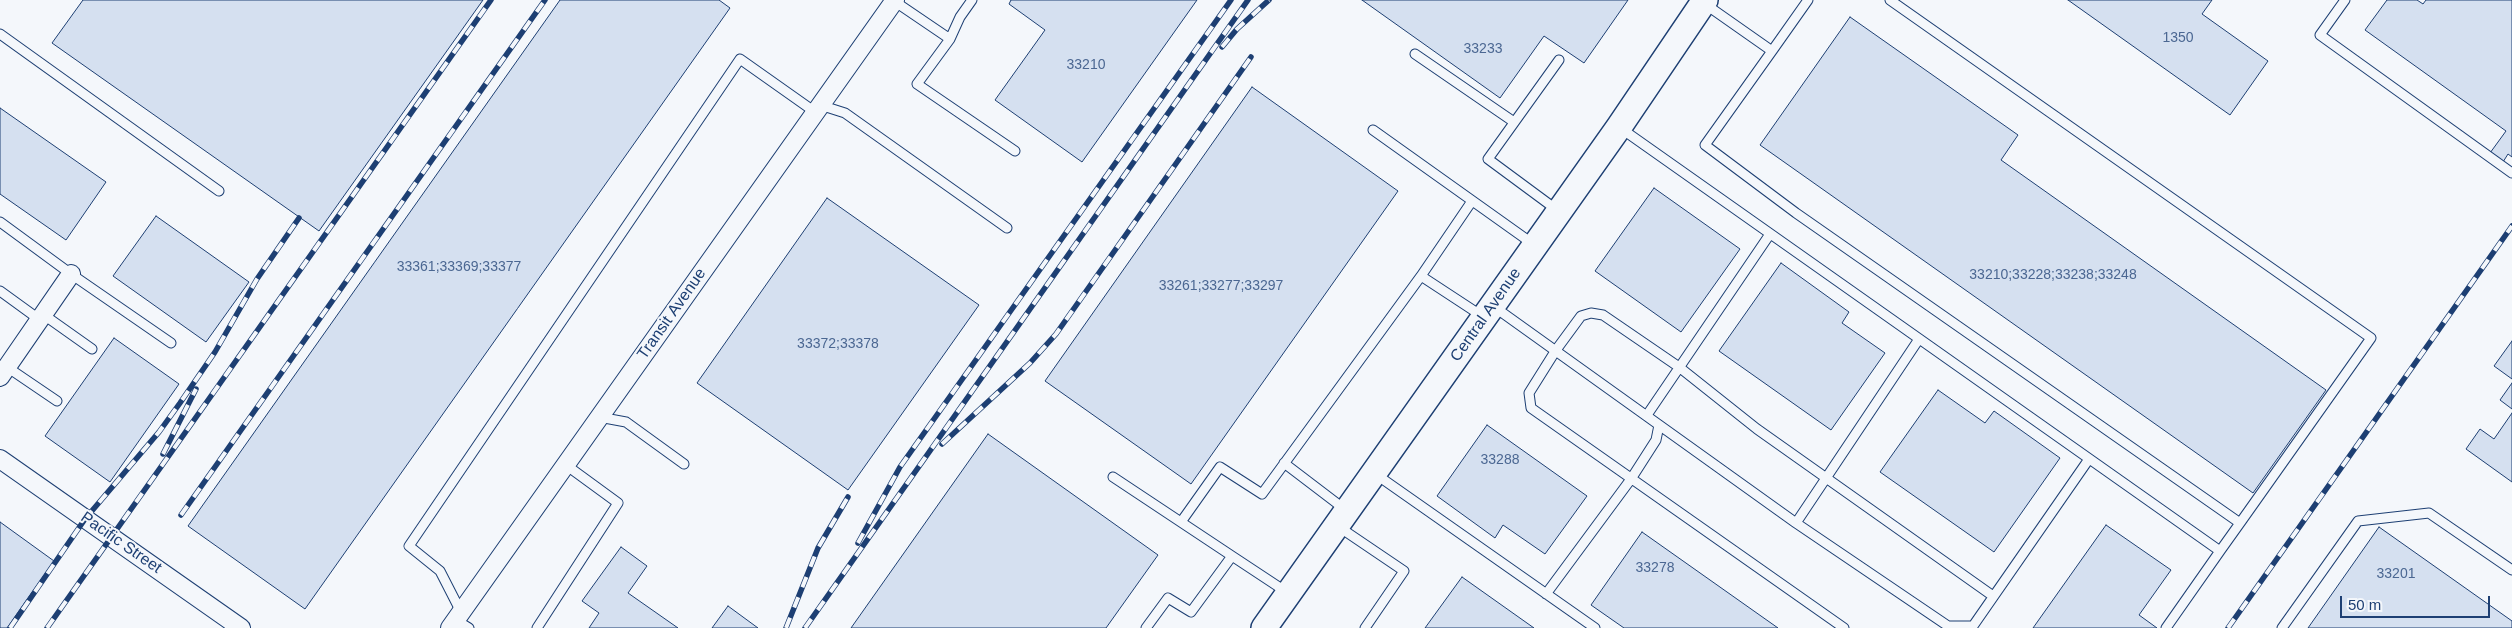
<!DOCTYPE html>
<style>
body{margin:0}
#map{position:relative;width:2512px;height:628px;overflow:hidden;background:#f4f7fb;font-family:Helvetica,sans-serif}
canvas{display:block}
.scale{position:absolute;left:2340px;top:596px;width:150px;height:22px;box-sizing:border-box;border:2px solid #1d3f73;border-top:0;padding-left:6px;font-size:15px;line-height:18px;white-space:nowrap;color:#1d3f73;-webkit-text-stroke:4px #f4f7fb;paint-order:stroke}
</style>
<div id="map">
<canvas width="2512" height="628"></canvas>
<div class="scale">50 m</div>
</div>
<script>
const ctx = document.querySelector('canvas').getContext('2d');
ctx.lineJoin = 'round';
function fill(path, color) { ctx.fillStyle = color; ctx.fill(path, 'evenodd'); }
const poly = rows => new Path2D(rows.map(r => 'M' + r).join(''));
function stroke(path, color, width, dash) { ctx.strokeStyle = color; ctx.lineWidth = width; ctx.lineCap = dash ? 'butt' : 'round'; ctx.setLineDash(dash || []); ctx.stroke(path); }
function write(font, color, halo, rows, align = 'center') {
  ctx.font = font + ' Helvetica,sans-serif'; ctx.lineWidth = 4; ctx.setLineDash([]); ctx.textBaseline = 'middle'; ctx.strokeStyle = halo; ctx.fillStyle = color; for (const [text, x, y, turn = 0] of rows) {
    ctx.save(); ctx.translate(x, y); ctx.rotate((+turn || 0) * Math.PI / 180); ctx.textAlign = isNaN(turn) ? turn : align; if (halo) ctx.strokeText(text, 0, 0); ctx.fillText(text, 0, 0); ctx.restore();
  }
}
const building = poly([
 [83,0,483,0,319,231,52,43,83,0],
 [560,0,719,0,730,8,305,609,188,526,560,0],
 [1011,0,1197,0,1082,162,995,100,1045,30,1009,4,1011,0],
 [1362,0,1628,0,1584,63,1544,36,1500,98,1362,0],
 [2068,0,2212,0,2202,14,2268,61,2230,115,2068,0],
 [2387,0,2417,0,2423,4,2426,0,2512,0,2512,157,2508,154,2503,162,2490,153,2506,131,2365,30,2387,0],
 [1850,17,2018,135,2001,160,2326,390,2253,493,1760,145,1850,17],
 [1252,87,1398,191,1191,484,1045,381,1252,87],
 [0,108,106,182,66,240,0,194,0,108],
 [1654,188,1740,249,1681,332,1595,271,1654,188],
 [827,198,979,305,848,490,697,383,827,198],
 [156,216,249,282,206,342,113,276,156,216],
 [1781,263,1849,312,1842,323,1885,353,1831,430,1719,351,1781,263],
 [114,338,179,384,110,482,45,436,114,338],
 [2512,341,2512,379,2494,366,2512,341],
 [2512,383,2512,409,2500,400,2512,383],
 [1938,390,1985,423,1994,411,2060,458,1994,552,1880,472,1938,390],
 [2512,413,2512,482,2466,449,2480,429,2494,439,2512,413],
 [1487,425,1587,496,1545,554,1503,525,1495,538,1437,496,1487,425],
 [988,434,1158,555,1106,628,851,628,988,434],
 [0,522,54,561,7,628,0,628,0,522],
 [2106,525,2171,570,2139,615,2157,628,2033,628,2106,525],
 [2379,527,2512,621,2512,628,2308,628,2379,527],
 [1642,532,1778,628,1624,628,1591,605,1642,532],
 [621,547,647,566,628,593,678,628,589,628,599,613,582,601,621,547],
 [1462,577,1534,628,1425,628,1462,577],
 [728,606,758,628,712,628,728,606]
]);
const lane = poly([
 [972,0,960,17,950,39,917,84,1015,151],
 [2345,0,2320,35,2512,173],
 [894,1,950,39],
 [1705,4,1772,51,1705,145,1796,213,2240,523,2371,338,1890,0],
 [0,34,219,191],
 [1772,51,1808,0],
 [1415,54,1514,122],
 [820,105,845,113,1007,228],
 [1619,127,2220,551,2166,628],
 [1373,130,1533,244],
 [1557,210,1488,159,1559,60],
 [0,222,71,274,171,343],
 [1421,276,1472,201],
 [0,291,40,320],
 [1493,306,1796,523,1948,626,1973,626,2089,459],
 [44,315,92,349],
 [4,365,57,401],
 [1647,415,1770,234],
 [599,417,626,422,684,464],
 [1284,463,1347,511],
 [1374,473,1595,628],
 [1113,477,1232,556],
 [1181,522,1220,467,1262,494,1421,276,1482,316],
 [1796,523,1919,339],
 [1339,527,1404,571,1365,628],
 [2220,551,2240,523],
 [1546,594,1631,479,1656,440,1659,425],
 [461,612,440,571,409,546,740,59,815,112],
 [456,620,469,628],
 [537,628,618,503,566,465],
 [1146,628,1168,598,1191,612,1232,556,1288,593],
 [1844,628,1531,408,1529,393,1556,350,1581,316,1591,313,1603,315,1679,367,1757,429,1993,596],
 [2282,628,2358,521,2429,513,2512,570]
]);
const street = poly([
 [0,377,71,274],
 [0,459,241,628],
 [450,628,895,0]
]);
const secondary = poly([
 [1264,628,1619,127,1705,0]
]);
const rail = poly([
 [1222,47,1237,29,1269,0],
 [942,444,1030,363,1056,334,1251,57],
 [163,454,196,389],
 [181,515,545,0],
 [858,543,900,467,1231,0],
 [10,628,85,519,159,432,180,403,215,352,257,279,299,218],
 [47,628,491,0],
 [786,628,818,548,848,497],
 [805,628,1248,0],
 [2228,628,2512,226]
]);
const numberNames = [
 ["1350",2178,38],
 ["33233",1483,49],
 ["33210",1086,65],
 ["33361;33369;33377",459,267],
 ["33210;33228;33238;33248",2053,275],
 ["33261;33277;33297",1221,286],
 ["33372;33378",838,344],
 ["33288",1500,460],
 ["33278",1655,568],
 ["33201",2396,574]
];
const streetNames = [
 ["Transit Avenue",672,314,-55],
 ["Central Avenue",1486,315,-55],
 ["Pacific Street",121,543,35]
];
fill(building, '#d5e0f0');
stroke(building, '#1d3f73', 1);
stroke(lane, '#1d3f73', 11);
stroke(street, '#1d3f73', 20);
stroke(secondary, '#1d3f73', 28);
stroke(lane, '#f4f7fb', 9);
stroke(street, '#f4f7fb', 18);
stroke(secondary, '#f4f7fb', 25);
stroke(rail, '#1d3f73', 5.5);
stroke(rail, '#f4f7fb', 4, [11]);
write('14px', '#4b6792', null, numberNames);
write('16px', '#1d3f73', '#f4f7fb', streetNames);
</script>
